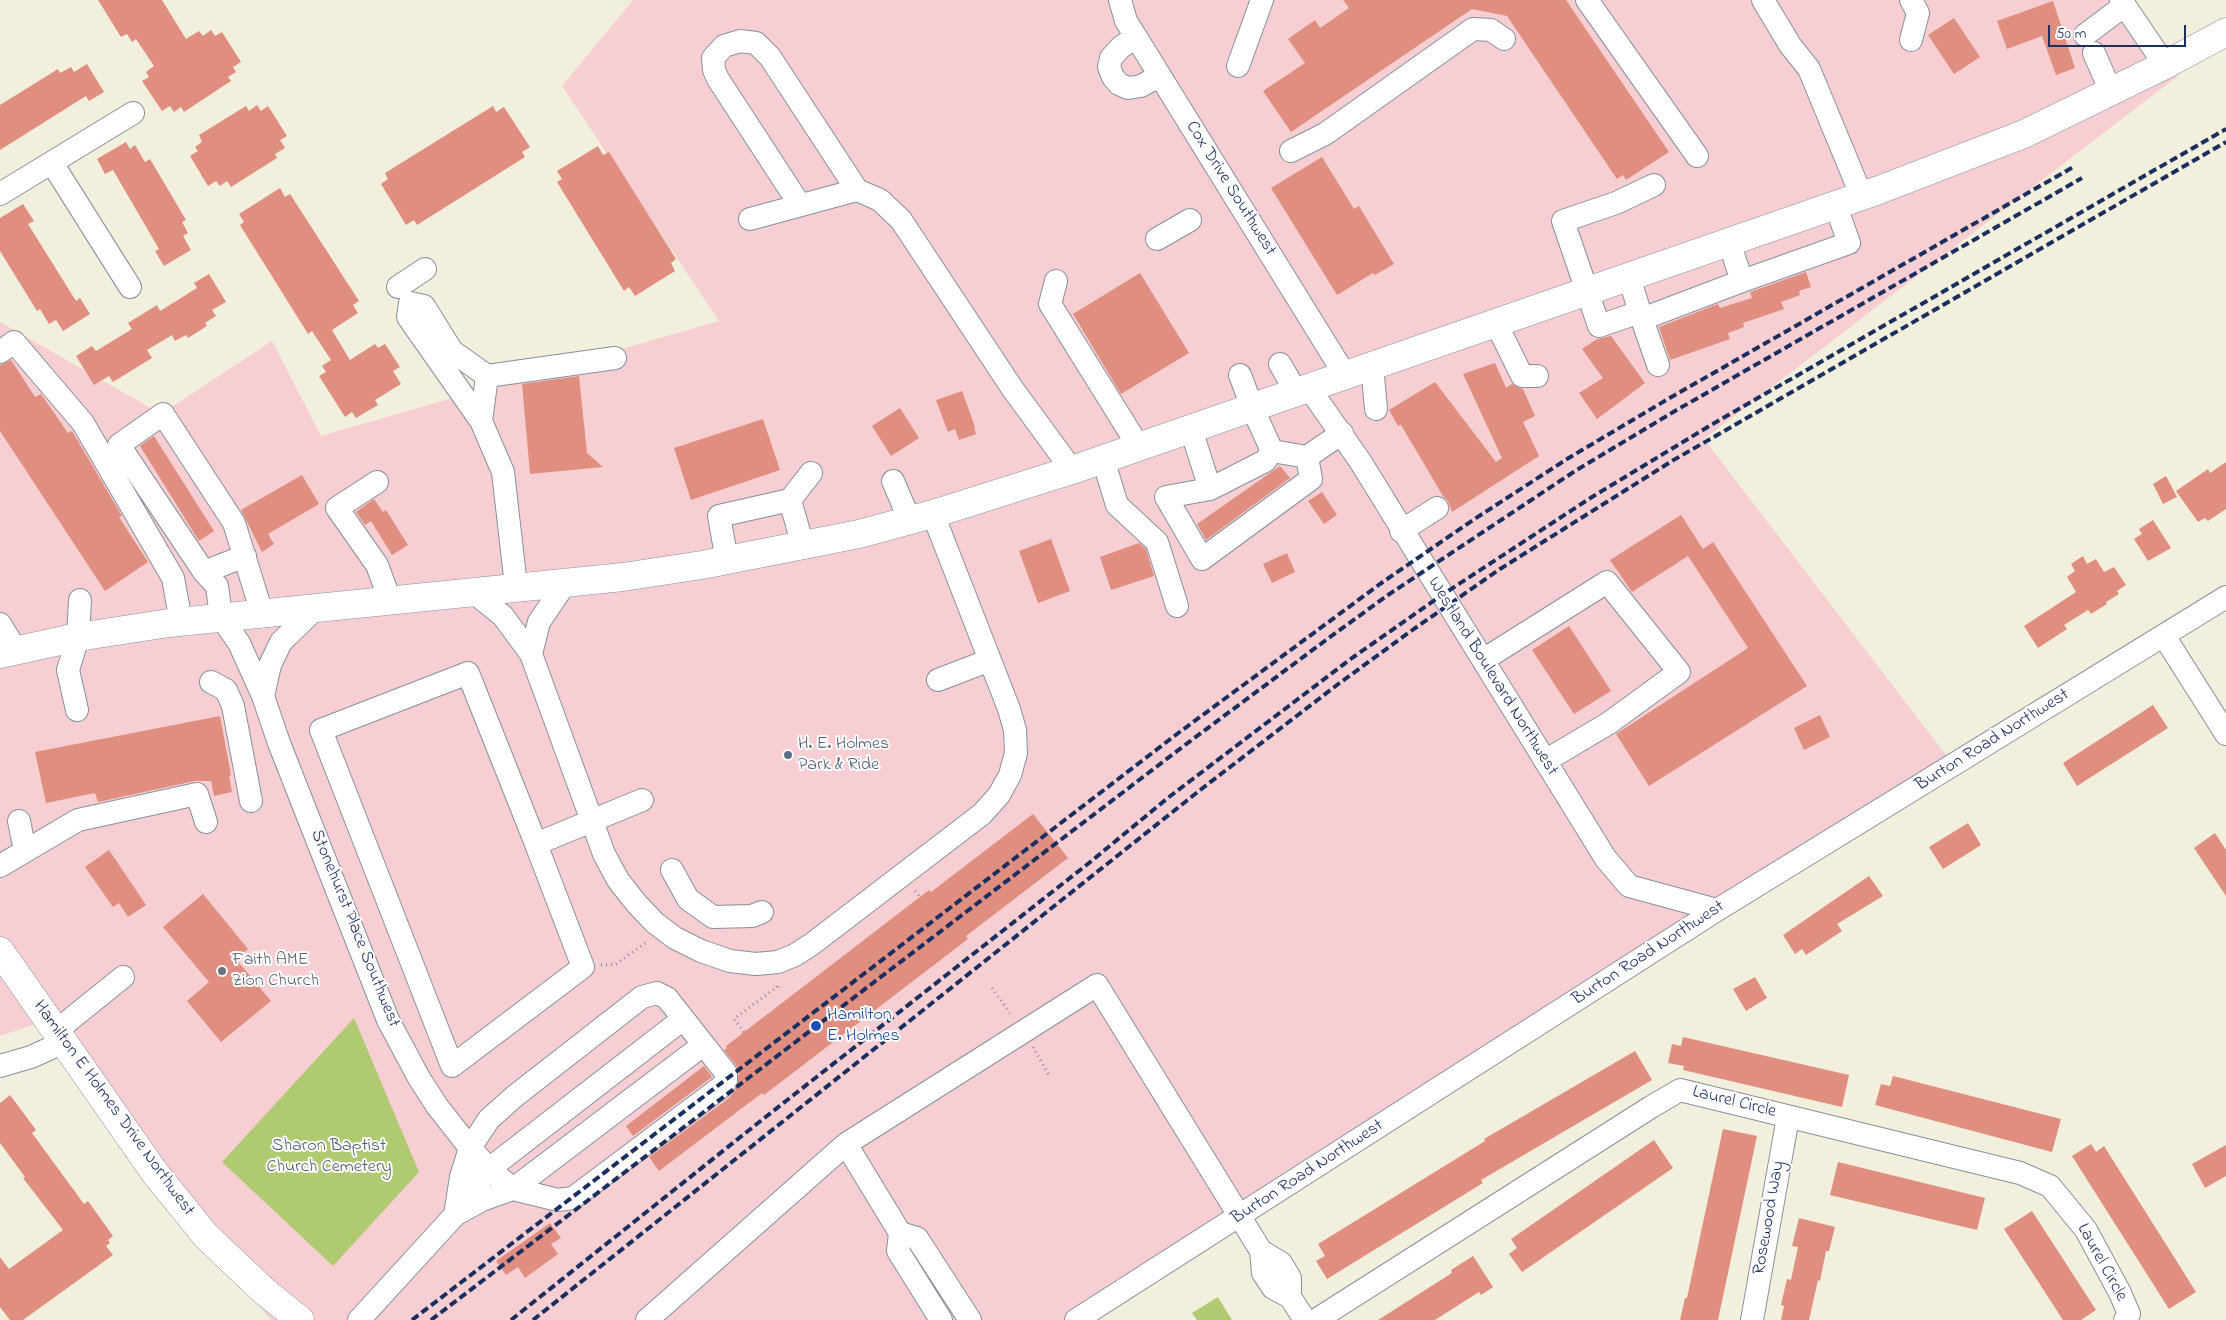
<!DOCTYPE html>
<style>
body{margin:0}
#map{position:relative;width:2226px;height:1320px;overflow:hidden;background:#f3efdd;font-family:"Indie Flower",sans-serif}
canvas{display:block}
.scale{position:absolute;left:2048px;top:25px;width:138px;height:22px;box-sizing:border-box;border:2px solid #1b2f5e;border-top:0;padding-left:6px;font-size:15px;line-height:18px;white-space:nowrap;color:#1b2f5e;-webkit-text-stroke:4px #fff;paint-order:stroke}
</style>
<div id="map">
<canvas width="2226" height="1320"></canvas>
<div class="scale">50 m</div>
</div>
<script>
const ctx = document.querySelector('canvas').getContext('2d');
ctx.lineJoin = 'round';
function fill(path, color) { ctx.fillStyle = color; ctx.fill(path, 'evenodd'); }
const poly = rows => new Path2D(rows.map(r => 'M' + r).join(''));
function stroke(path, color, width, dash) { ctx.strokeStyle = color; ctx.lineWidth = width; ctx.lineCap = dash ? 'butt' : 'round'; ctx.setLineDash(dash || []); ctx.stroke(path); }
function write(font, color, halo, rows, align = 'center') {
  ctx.font = font + ' "Indie Flower",sans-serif'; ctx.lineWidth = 4; ctx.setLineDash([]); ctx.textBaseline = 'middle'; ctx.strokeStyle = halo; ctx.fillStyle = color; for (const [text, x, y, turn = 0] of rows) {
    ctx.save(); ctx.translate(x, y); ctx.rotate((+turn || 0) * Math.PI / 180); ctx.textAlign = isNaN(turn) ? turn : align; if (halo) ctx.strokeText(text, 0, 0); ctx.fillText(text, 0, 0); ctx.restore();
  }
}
const built = poly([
 [633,0,2125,0,2178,76,1704,439,1949,759,1091,1320,271,1320,160,1191,54,1018,0,1036,0,322,161,414,272,341,321,436,719,321,562,86]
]);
const green = poly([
 [354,1018,419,1172,333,1266,222,1162],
 [1218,1297,1232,1320,1197,1320,1192,1313]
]);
const building = poly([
 [98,0,162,0,186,39,199,31,203,36,211,30,215,36,222,32,241,62,233,67,236,72,228,77,231,81,184,112,181,107,174,112,170,106,162,111,142,81,149,77,146,72,154,66,136,39,132,42,127,34,121,37],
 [1343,0,1566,0,1669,152,1626,180,1623,175,1617,179,1507,16,1472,9,1291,132,1263,91,1305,63,1288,39,1315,20,1320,28,1349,8],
 [2053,1,2075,68,2056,75,2042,36,2007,49,1997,21],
 [1954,18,1980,57,1954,74,1928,35],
 [87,64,104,92,89,101,86,96,0,150,0,105,58,69,60,73,71,67,74,72],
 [257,105,261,111,268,106,287,136,280,140,285,148,275,154,277,158,231,187,227,181,220,186,216,181,208,186,190,156,198,151,195,147,202,142,199,135,246,106,249,111],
 [493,106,496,112,504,107,530,147,522,152,525,157,417,225,414,220,406,225,381,184,388,179,385,173],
 [126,142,130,149,135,145,145,162,150,159,186,220,182,222,188,233,183,236,191,250,164,266,155,251,159,249,113,170,105,174,97,159],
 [598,146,603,155,609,152,676,259,671,263,675,271,635,296,629,287,624,291,557,182,562,179,557,171],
 [1322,157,1354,209,1359,206,1394,264,1375,275,1373,273,1337,295,1271,188],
 [280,188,285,197,290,194,359,301,353,305,358,313,332,330,350,360,375,344,378,348,385,344,400,367,393,371,401,384,375,400,378,405,356,418,352,412,345,417,319,376,326,372,322,366,331,360,312,331,308,334,240,225,244,222,239,214],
 [23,204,34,221,28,224,76,301,80,298,90,314,63,331,56,320,49,324,40,309,37,311,0,251,0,218],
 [1806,272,1811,287,1799,291,1800,295,1781,302,1784,309,1743,323,1744,327,1728,333,1730,339,1670,360,1659,327,1718,304,1720,308,1752,298,1750,292],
 [1140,273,1189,353,1121,394,1073,314],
 [209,274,226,302,212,310,216,316,205,323,207,326,188,338,186,335,175,341,172,335,147,350,152,358,113,382,109,376,94,385,76,356,92,346,96,351,132,329,128,323,157,305,160,311,197,288,194,283],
 [1611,336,1645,383,1597,419,1579,393,1603,378,1582,349,1597,339],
 [11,360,35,397,41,394,68,433,72,431,122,516,119,517,148,562,105,591,0,431,0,365],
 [1495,363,1506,388,1512,384,1523,389,1535,416,1523,422,1539,456,1452,512,1448,501,1443,496,1401,425,1398,426,1389,410,1435,382,1496,462,1502,458,1463,374],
 [579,376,587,453,603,467,530,474,522,384],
 [962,391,975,427,974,427,976,434,959,440,955,429,948,432,936,400],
 [900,408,919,438,891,456,872,426],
 [763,419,780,470,691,500,674,448],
 [154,436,214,531,199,541,140,446],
 [2226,462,2226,509,2208,521,2205,518,2198,522,2176,491,2208,469,2210,473],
 [1280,466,1290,478,1206,540,1197,524],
 [302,475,319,504,268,534,274,544,262,552,241,510],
 [2166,476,2177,497,2163,504,2153,484],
 [1322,492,1337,515,1324,524,1308,501],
 [374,499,383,512,386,510,408,545,392,555,371,521,365,525,356,512],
 [1681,515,1703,549,1713,542,1807,686,1649,786,1616,734,1748,648,1688,556,1632,592,1610,560],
 [2153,520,2171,548,2148,561,2134,539,2142,534,2139,529],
 [1051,539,1070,591,1038,603,1019,551],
 [1139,543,1146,549,1154,576,1111,590,1100,557],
 [1287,553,1295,572,1272,583,1263,564],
 [2083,556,2087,564,2096,559,2104,572,2114,567,2126,585,2117,591,2119,594,2106,602,2107,604,2091,614,2088,610,2064,625,2067,629,2038,648,2024,626,2076,592,2067,577,2075,571,2071,564],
 [1569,626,1611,691,1574,714,1532,650],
 [2153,705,2168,728,2077,786,2063,763],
 [1820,715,1830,737,1804,750,1794,728],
 [220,716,231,775,229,776,232,792,214,796,211,781,195,781,98,802,95,793,46,803,35,752],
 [1033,814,1068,858,966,936,968,939,764,1095,762,1093,659,1171,649,1157,729,1098,736,1089,739,1072,736,1065,724,1050,727,1048,726,1046,929,890,931,892],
 [1968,823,1981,845,1943,869,1929,847],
 [2215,833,2226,850,2226,896,2194,848],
 [109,850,146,905,128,917,119,903,113,907,85,867],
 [1869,876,1883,896,1837,924,1842,931,1806,955,1802,949,1795,954,1783,935],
 [203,894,248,949,236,959,271,1001,221,1042,187,1001,209,982,163,927],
 [1755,977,1767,998,1746,1011,1733,989],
 [1683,1037,1849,1075,1842,1107,1683,1070,1684,1066,1668,1063,1672,1044,1681,1046],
 [1635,1051,1652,1080,1481,1180,1483,1183,1327,1279,1316,1261,1325,1256,1318,1244,1485,1141,1484,1139],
 [704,1066,712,1077,633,1136,626,1126],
 [1893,1076,2061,1119,2052,1152,1875,1105,1881,1084,1890,1086],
 [10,1095,36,1130,32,1133,84,1204,88,1201,113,1236,108,1240,110,1243,106,1246,113,1255,23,1320,10,1320,0,1307,0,1257,9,1269,63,1230,23,1178,25,1177,0,1143,0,1103],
 [1723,1129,1757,1136,1718,1320,1680,1320,1685,1298,1687,1298],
 [1654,1140,1673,1168,1522,1272,1509,1254,1517,1248,1511,1239],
 [2091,1144,2096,1152,2104,1146,2196,1292,2169,1309,2072,1156],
 [2226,1145,2226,1176,2205,1188,2192,1164],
 [1838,1162,1985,1198,1977,1230,1830,1195],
 [2032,1211,2096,1310,2081,1320,2063,1320,2004,1229],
 [1799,1218,1835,1227,1829,1251,1826,1251,1820,1281,1818,1280,1809,1320,1781,1320,1784,1306,1781,1305,1787,1279,1791,1280,1798,1247,1792,1246],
 [550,1223,561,1238,551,1244,558,1254,525,1278,518,1267,506,1275,496,1261],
 [1473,1256,1493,1287,1481,1295,1479,1292,1435,1320,1378,1320,1452,1273,1451,1270]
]);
const path = poly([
 [915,891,920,897],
 [869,962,884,980],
 [601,965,616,964,648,941],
 [992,988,1010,1013],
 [744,1032,734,1019,777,987,777,982],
 [1033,1047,1050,1077]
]);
const minor = poly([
 [1120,0,1126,21,1136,37,1345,375],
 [1587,0,1697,156],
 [1763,0,1790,45,1809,69,1862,197],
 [2121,0,2165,65],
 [2085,35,2125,5],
 [1136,37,1121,47,1111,58,1109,67,1113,77,1119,84,1128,88,1141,86,1159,76],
 [1911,40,1918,13,1911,0],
 [2094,53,2111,92],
 [1238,66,1262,0],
 [1291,151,1325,134,1473,29,1491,30,1504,39],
 [52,163,130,287],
 [0,194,133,113],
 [800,205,718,79,714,70,713,58,724,46,740,41,756,43,770,57,857,190],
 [750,219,857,190,880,200,901,220,1012,388,1072,470],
 [1157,239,1190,220],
 [1729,242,1742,281,1849,243,1836,206],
 [1629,277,1642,319,1742,281],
 [1056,281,1050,304,1139,447],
 [398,287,425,269],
 [1640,312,1599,326,1563,221,1616,203,1654,185],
 [1642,319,1658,365],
 [1496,323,1522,376,1537,376],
 [0,352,14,342,83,423,173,578,181,622],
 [1280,364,1296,392],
 [1372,365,1376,409],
 [1240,375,1252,407,1272,451],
 [487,376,615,358],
 [1309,388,1360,461,1606,859,1629,886,1717,910],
 [481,421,487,376,452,351,424,306,410,303,408,317,481,421,503,472,516,586],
 [1191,429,1210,489],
 [1272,451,1265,461,1210,489,1166,497,1202,559,1311,479,1307,457],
 [1272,451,1307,457,1342,433],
 [1103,459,1117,505,1157,542,1177,606],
 [893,481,910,521],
 [377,482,337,508,377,565,390,600],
 [790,500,803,546],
 [1401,531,1437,508],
 [727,561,719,516,790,500,811,473],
 [204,572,245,556],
 [472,591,503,616,531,654,604,854,618,880,636,903,655,923,675,938,701,951,730,961,756,964,778,962,795,955,812,944,982,814,999,795,1010,775,1016,753,1015,730,1009,709,933,514],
 [262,613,234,523,163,414,119,445,204,572,217,586,221,617,239,643,263,696,279,743,388,1020,419,1078,437,1106,470,1148,489,1169,513,1189,558,1200,573,1198,721,1087,726,1081,726,1073,667,998,657,993,642,997,515,1096,489,1119,470,1148,461,1177,455,1215],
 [0,624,16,650],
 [2164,636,2226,734],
 [531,654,539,622,566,582],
 [1483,660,1607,582,1679,672,1609,723,1545,761],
 [938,680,990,660],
 [211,682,226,690,233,706,251,801],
 [263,696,270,665,281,642,317,607],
 [77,710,68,670,78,637,80,600],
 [19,821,25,851],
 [536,844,468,673,321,730,452,1066,583,967,536,844,642,800],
 [0,866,78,820,197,794,206,822],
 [672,870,688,899,713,917,752,916,762,912],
 [56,1031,123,977],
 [0,1066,31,1057,64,1042],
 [458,1213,482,1200,513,1189,703,1045],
 [900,1233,917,1238,970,1320],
 [1261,1251,1281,1263,1290,1278,1290,1297],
 [359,1320,455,1215,467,1196,489,1169,683,1019],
 [647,1320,846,1144],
 [941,1320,898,1251,900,1233,846,1144,1097,985,1261,1251,1263,1273,1273,1288,1290,1297,1305,1320],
 [1076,1320,1717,910,2226,597],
 [1316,1320,1651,1107,1680,1090,2020,1173,2050,1186,2086,1230,2120,1293,2129,1314,2125,1320],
 [1752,1320,1788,1117]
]);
const major = poly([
 [0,654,78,637,169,623,623,577,702,565,859,534,933,514,1072,470,1879,190,2024,134,2165,65,2226,32],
 [0,951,155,1173,206,1236,264,1291,300,1320]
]);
const rail = poly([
 [412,1320,1177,734,1380,584,1473,520,1567,459,1668,399,2075,166],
 [431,1320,1185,745,1326,640,1388,595,1575,471,1675,411,2082,178],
 [511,1320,758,1123,1089,863,1169,797,1352,658,1442,595,1592,497,1711,425,2226,129],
 [533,1320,1204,787,1337,685,1411,631,1500,569,1672,461,2226,142]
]);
const markers = [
 [788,755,5,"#5c6f8a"],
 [222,971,5,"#6b7280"],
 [816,1026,6,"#1a4fb4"]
];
const streetNames = [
 ["Cox Drive Southwest",1230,189,58],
 ["Westland Boulevard Northwest",1492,677,58],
 ["Burton Road Northwest",1993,741,-32],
 ["Stonehurst Place Southwest",354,929,68],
 ["Burton Road Northwest",1649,954,-33],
 ["Laurel Circle",1734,1103,14],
 ["Hamilton E Holmes Drive Northwest",113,1109,54],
 ["Burton Road Northwest",1308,1173,-33],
 ["Rosewood Way",1770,1218,-80],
 ["Laurel Circle",2101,1263,61]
];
const serviceNames = [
 ["H. E. Holmes",798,745],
 ["Park & Ride",798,766]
];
const worshipNames = [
 ["Faith AME",232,961],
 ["Zion Church",232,982]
];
const transitNames = [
 ["Hamilton",827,1016],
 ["E. Holmes",827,1037]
];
const parkNames = [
 ["Sharon Baptist",329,1147],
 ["Church Cemetery",329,1168]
];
fill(built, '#f7cfd2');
fill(green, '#afca70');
fill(building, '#df8e80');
stroke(minor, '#878f9e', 24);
stroke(major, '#878f9e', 29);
stroke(path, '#878f9e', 3, [1, 4]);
stroke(minor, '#fff', 22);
stroke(major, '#fff', 28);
stroke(rail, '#1b2f5e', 4, [8, 4]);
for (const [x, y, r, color] of markers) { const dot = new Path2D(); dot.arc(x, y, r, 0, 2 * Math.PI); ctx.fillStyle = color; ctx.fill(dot); stroke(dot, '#fff', 2); }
write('18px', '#1b2f5e', '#fff', streetNames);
write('18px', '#4e5e75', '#fff', serviceNames, 'left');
write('18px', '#5b616d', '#fff', worshipNames, 'left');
write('18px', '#164399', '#fff', transitNames, 'left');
write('18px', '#475e63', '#fff', parkNames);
</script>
